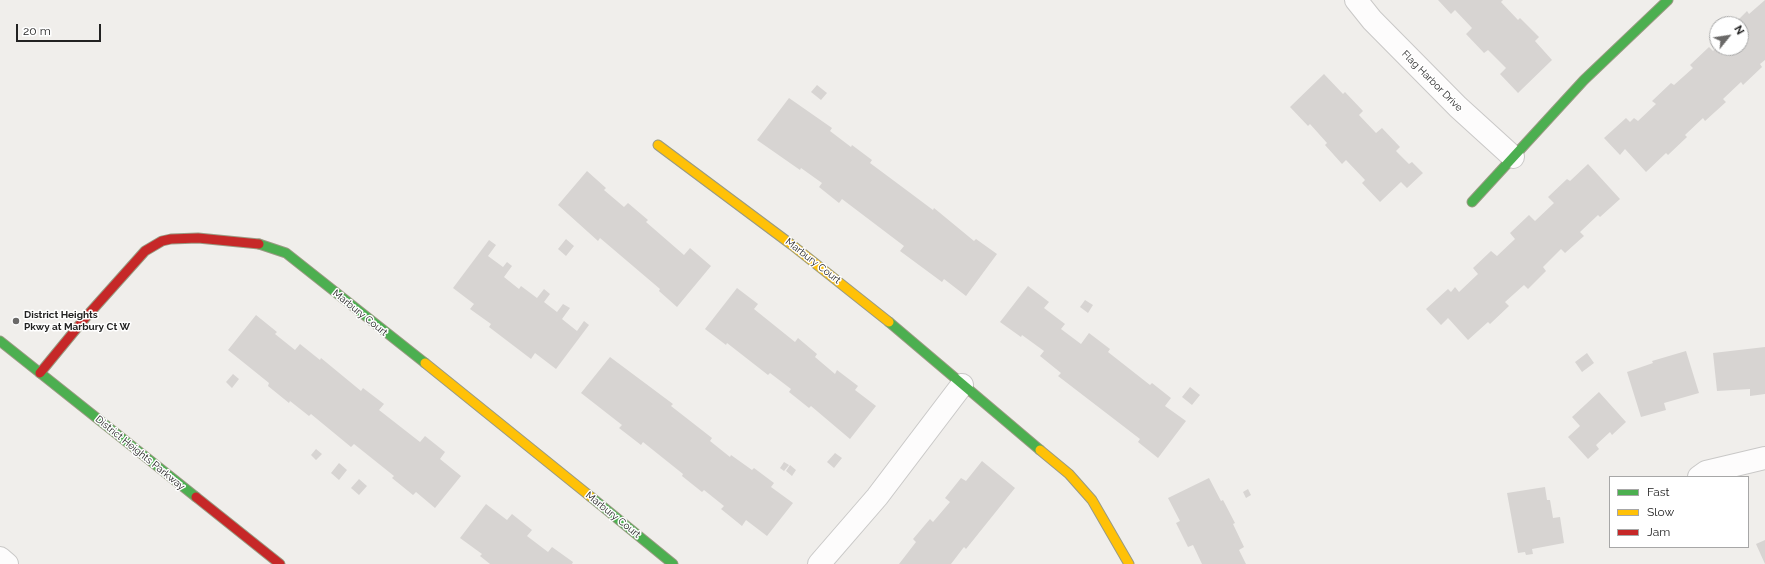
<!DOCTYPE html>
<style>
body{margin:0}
#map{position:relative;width:1765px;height:564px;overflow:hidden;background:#f0eeeb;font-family:Raleway,sans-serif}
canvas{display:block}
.legend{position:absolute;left:1609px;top:476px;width:140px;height:72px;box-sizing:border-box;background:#fff;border:1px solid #a7a7a7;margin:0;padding:5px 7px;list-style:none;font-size:12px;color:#222}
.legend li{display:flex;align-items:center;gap:8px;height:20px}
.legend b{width:20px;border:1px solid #a7a7a7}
.north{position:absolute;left:1709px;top:16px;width:40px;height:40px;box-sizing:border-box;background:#fff;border:1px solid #a7a7a7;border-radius:50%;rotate:60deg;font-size:11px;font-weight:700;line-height:16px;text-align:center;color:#222}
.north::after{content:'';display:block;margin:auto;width:14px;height:18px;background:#6a6968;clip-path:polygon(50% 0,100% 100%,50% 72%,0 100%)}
.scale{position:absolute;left:16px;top:24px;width:85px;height:18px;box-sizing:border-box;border:2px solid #222;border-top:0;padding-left:5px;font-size:12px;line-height:14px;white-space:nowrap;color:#222;-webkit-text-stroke:3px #fff;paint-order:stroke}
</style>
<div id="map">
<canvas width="1765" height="564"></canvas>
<ul class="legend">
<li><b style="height:5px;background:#4caf50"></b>Fast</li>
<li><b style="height:5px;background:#ffc107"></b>Slow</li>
<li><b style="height:5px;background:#c62828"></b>Jam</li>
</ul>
<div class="north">N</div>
<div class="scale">20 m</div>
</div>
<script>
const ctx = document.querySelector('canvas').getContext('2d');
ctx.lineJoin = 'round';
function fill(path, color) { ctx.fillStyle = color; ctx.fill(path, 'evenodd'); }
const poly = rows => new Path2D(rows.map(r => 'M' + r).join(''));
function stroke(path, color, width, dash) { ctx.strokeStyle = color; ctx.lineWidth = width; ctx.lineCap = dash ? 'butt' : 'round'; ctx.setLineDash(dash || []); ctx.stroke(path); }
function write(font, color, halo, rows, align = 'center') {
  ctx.font = font + ' Raleway,sans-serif'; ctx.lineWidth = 3; ctx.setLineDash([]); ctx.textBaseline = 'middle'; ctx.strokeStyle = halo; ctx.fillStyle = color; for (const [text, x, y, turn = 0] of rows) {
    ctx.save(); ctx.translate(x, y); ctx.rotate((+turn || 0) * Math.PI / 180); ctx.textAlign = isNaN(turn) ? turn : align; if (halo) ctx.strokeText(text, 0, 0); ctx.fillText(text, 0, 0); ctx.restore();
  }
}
const building = poly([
 [1438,0,1503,0,1501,2,1518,20,1520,18,1539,37,1535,41,1552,60,1518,93,1500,74,1506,68,1488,50,1484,53,1466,34,1472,28,1455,10,1451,14],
 [1765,0,1765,60,1760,64,1762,67,1743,85,1741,82,1723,99,1726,102,1705,121,1703,118,1685,135,1687,137,1668,155,1666,153,1646,172,1625,149,1620,155,1604,138,1626,118,1630,122,1634,118,1638,121,1656,104,1652,101,1671,83,1674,85,1693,68,1690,65,1709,47,1713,51,1717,47,1717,48,1741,48,1741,24,1734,24,1747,11,1749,14],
 [1324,74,1343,94,1345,92,1363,111,1359,115,1376,133,1382,128,1400,147,1396,151,1409,164,1412,162,1423,173,1407,188,1401,182,1380,202,1362,183,1365,180,1346,160,1342,164,1325,145,1327,143,1310,124,1308,126,1290,107],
 [817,85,827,93,821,100,811,92],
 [789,98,832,128,830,131,851,147,852,145,872,160,870,163,913,195,933,210,934,208,974,241,976,239,997,254,966,296,944,279,942,282,900,251,904,246,842,199,839,203,819,187,822,183,801,168,800,170,757,140],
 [1588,164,1620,199,1600,217,1598,215,1580,232,1584,236,1565,253,1561,249,1543,267,1546,271,1528,289,1524,285,1505,302,1509,306,1490,324,1488,322,1468,340,1448,318,1441,325,1426,309,1448,289,1451,292,1455,287,1459,292,1478,274,1473,268,1491,251,1497,256,1515,239,1510,233,1529,215,1535,221,1554,203,1548,197,1567,179,1570,181],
 [587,171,606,188,604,190,624,207,628,203,648,220,646,222,684,255,690,248,711,266,677,307,659,291,660,289,600,238,598,241,558,205],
 [566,239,574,246,566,256,558,249],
 [489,240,496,245,488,256,503,267,507,262,512,266,504,277,519,289,521,286,537,298,544,289,550,294,544,302,557,312,563,304,570,308,562,319,577,331,584,321,589,325,556,369,535,353,531,359,489,327,491,324,470,309,474,304,453,288],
 [1028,286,1049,302,1044,308,1065,324,1061,329,1081,344,1089,333,1110,349,1108,352,1150,385,1152,383,1171,398,1165,406,1186,421,1158,458,1138,442,1140,439,1058,376,1061,373,1040,356,1044,351,1022,335,1021,337,1000,322],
 [737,288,758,304,754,309,795,342,798,338,817,354,815,357,835,374,837,370,858,386,855,390,876,406,850,439,811,406,809,408,789,392,791,389,770,373,768,375,727,343,726,345,705,329],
 [1085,300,1093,305,1088,313,1080,307],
 [256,315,277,332,275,334,295,350,300,344,320,360,321,358,361,391,363,388,384,404,379,410,420,442,425,436,445,452,440,459,461,476,435,508,416,492,413,495,392,478,394,476,354,444,351,447,311,414,309,416,290,401,289,403,268,386,269,383,228,350],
 [1765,347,1765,394,1750,396,1750,389,1717,391,1713,353],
 [1686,351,1699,393,1664,403,1666,410,1641,417,1627,372,1653,363,1652,361],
 [1587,353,1594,363,1582,372,1575,362],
 [610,357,673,404,671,406,712,438,710,441,730,457,731,455,752,470,754,468,774,483,771,487,793,503,767,536,746,520,742,526,721,509,724,506,704,490,702,492,682,476,683,474,643,442,641,445,619,428,622,425,581,393],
 [233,374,239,379,232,388,226,382],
 [1190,387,1200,395,1192,405,1182,397],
 [1599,392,1626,422,1612,435,1610,432,1596,445,1599,449,1588,459,1568,437,1580,426,1572,417],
 [316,449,322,454,316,460,311,455],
 [835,453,842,458,834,468,827,462],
 [982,461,1015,488,966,549,964,547,951,564,899,564,916,542,913,539,930,519,933,522,950,502,945,498,961,478,966,481],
 [784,462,789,465,784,471,780,468],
 [339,463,347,470,339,480,331,473],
 [790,465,796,470,792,476,786,471],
 [1209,478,1221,501,1223,500,1235,523,1233,524,1244,547,1239,550,1246,564,1202,564,1193,545,1188,547,1176,523,1180,521,1168,498],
 [359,479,367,486,359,495,351,488],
 [1545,487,1547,500,1550,500,1553,518,1560,517,1564,543,1532,549,1533,554,1526,555,1525,552,1518,553,1507,493],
 [1248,489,1251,495,1246,498,1243,492],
 [486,504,507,520,512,514,532,530,527,536,548,552,552,547,573,562,572,564,490,564,480,556,482,554,460,538],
 [1765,540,1765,564,1756,544]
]);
const street = poly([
 [1356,0,1372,20,1458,107,1513,157],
 [1699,477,1706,472,1765,458],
 [0,558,7,564],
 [819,564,877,497,962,385]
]);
const fast = poly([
 [1472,202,1584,80,1668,0],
 [259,244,286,253,425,363],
 [889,322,1040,450],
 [0,341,196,497],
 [591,497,673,564]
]);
const slow = poly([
 [658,145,792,245,889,322],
 [425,363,591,497],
 [1040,450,1069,474,1092,500,1129,564]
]);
const jam = poly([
 [40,373,86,317,145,251,162,241,171,239,198,238,259,244],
 [196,497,280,564]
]);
const markers = [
 [16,321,4,"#6a6968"]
];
const streetNames = [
 ["Flag Harbor Drive",1432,81,45],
 ["Marbury Court",813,261,38],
 ["Marbury Court",360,313,39],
 ["District Heights Parkway",140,453,39],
 ["Marbury Court",613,515,39]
];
const poiNames = [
 ["District Heights",24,315],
 ["Pkwy at Marbury Ct W",24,327]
];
fill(building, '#d7d4d2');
stroke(street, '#c9c8c7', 24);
stroke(fast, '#999a82', 11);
stroke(slow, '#999a82', 11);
stroke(jam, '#999a82', 11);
stroke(street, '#fdfcfc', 22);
stroke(fast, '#4caf50', 9);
stroke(slow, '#ffc107', 9);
stroke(jam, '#c62828', 9);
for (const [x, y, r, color] of markers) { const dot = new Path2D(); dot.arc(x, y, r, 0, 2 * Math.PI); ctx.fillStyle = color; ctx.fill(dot); stroke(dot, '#fff', 1.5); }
write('10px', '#222', '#fff', streetNames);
write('bold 10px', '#222', '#fff', poiNames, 'left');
</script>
